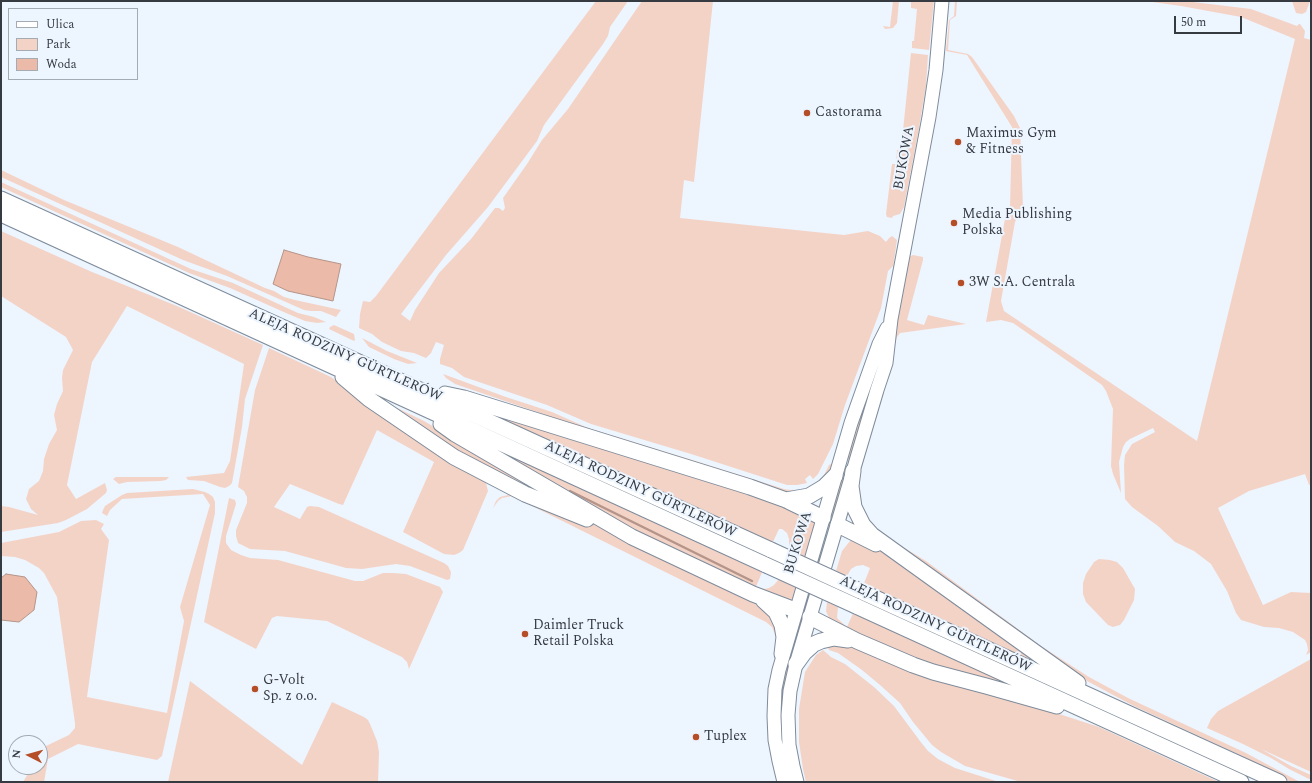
<!DOCTYPE html>
<meta charset="utf-8">
<style>
body{margin:0}
#map{position:relative;width:1312px;height:783px;overflow:hidden;background:#edf5ff;font-family:Spectral,serif}
canvas{display:block}
.frame{position:absolute;inset:0;border:2px solid #363b42;pointer-events:none}
.legend{position:absolute;left:8px;top:8px;width:130px;height:72px;box-sizing:border-box;background:#edf5ff;border:1px solid #a4abb3;margin:0;padding:5px 7px;list-style:none;font-size:12px;color:#363b42}
.legend li{display:flex;align-items:center;gap:8px;height:20px}
.legend b{width:20px;border:1px solid #a4abb3}
.north{position:absolute;left:8px;top:735px;width:40px;height:40px;box-sizing:border-box;background:#edf5ff;border:1px solid #a4abb3;border-radius:50%;rotate:276deg;font-size:11px;font-weight:700;line-height:16px;text-align:center;color:#363b42}
.north::after{content:'';display:block;margin:auto;width:14px;height:18px;background:#b54e27;clip-path:polygon(50% 0,100% 100%,50% 72%,0 100%)}
.scale{position:absolute;left:1174px;top:16px;width:68px;height:18px;box-sizing:border-box;border:2px solid #363b42;border-top:0;padding-left:5px;font-size:12px;line-height:14px;white-space:nowrap;color:#363b42;-webkit-text-stroke:3px #edf5ff;paint-order:stroke}
</style>
<div id="map">
<canvas width="1312" height="783"></canvas>
<div class="frame"></div>
<ul class="legend">
<li><b style="height:5px;background:#fff"></b>Ulica</li>
<li><b style="height:11px;background:#f4d3c7"></b>Park</li>
<li><b style="height:11px;background:#ecbaa8"></b>Woda</li>
</ul>
<div class="north">N</div>
<div class="scale">50 m</div>
</div>
<script>
const ctx = document.querySelector('canvas').getContext('2d');
ctx.lineJoin = 'round';
function fill(path, color) { ctx.fillStyle = color; ctx.fill(path, 'evenodd'); }
const poly = rows => new Path2D(rows.map(r => 'M' + r).join(''));
function stroke(path, color, width, dash) { ctx.strokeStyle = color; ctx.lineWidth = width; ctx.lineCap = dash ? 'butt' : 'round'; ctx.setLineDash(dash || []); ctx.stroke(path); }
function write(font, color, halo, rows, align = 'center') {
  ctx.font = font + ' Spectral,serif'; ctx.lineWidth = 4; ctx.setLineDash([]); ctx.textBaseline = 'middle'; ctx.strokeStyle = halo; ctx.fillStyle = color; for (const [text, x, y, turn = 0] of rows) {
    ctx.save(); ctx.translate(x, y); ctx.rotate((+turn || 0) * Math.PI / 180); ctx.textAlign = isNaN(turn) ? turn : align; if (halo) ctx.strokeText(text, 0, 0); ctx.fillText(text, 0, 0); ctx.restore();
  }
}
const green = poly([
 [596,1,628,1,610,27,608,36,603,44,544,125,537,141,488,207,446,255,401,314,410,321,415,310,439,273,471,239,495,208,499,208,503,211,505,208,503,198,527,164,542,140,568,109,642,1,713,1,694,182,684,180,680,218,844,235,868,231,880,236,886,242,889,238,892,236,897,240,894,261,893,266,888,271,881,308,845,405,833,444,818,474,813,479,810,475,805,479,807,483,797,485,787,485,691,454,591,424,547,405,464,377,452,368,440,364,440,359,444,345,436,342,431,353,426,358,414,353,401,351,382,342,372,334,359,328,360,314,363,301,370,302,376,296],
 [893,1,899,1,897,23,893,28,885,29,883,26,890,27],
 [911,1,934,1,929,50,912,48,912,41,914,41,917,9,911,8],
 [955,1,957,1,956,16,950,20,948,50,968,54,972,57,1014,116,1020,128,1023,208,1015,222,1001,301,1004,311,1197,441,1295,39,1241,17,1181,6,1145,1,1185,1,1251,9,1297,26,1299,24,1300,24,1305,31,1304,38,1311,40,1311,484,1309,485,1305,474,1249,491,1218,508,1263,605,1291,592,1311,593,1311,652,1306,655,1308,650,1307,644,1305,640,1293,632,1279,628,1264,627,1241,620,1236,613,1227,591,1211,564,1194,551,1175,542,1158,526,1132,507,1125,499,1124,465,1125,455,1132,444,1155,432,1153,428,1130,439,1126,442,1123,447,1119,462,1121,493,1113,474,1111,466,1113,409,1106,391,1102,385,1013,323,1001,320,986,322,1007,208,1010,208,1012,127,967,55,946,51,949,20,954,16],
 [1292,1,1310,1,1306,12,1302,14,1296,13],
 [911,53,928,55,926,86,919,128,904,207,900,214,893,216,892,218,887,217,886,214,892,164,896,164,897,150,901,150],
 [1,170,64,200,178,247,265,288,274,291,284,297,295,300,341,310,336,317,321,311,311,311,304,310,227,276,183,260,1,177],
 [1,182,191,269,233,283,298,313,314,317,326,322,317,323,305,321,286,313,230,288,189,273,1,187],
 [1,231,92,272,177,306,263,345,245,399,242,427,232,483,229,486,225,488,220,487,204,481,188,480,186,477,224,473,230,461,244,364,127,306,92,362,67,485,76,499,105,483,107,490,106,493,87,509,66,520,58,523,1,532,1,506,9,507,38,515,31,509,26,499,29,489,39,481,43,471,44,459,49,444,57,430,54,415,57,404,63,391,62,378,63,370,73,350,66,337,1,296],
 [913,255,923,257,923,260,907,320,924,325,928,315,966,324,900,333,897,337,890,362,906,262,909,257],
 [334,325,354,334,355,340,354,341,329,329,330,327],
 [362,338,387,351,417,363,408,364,394,359,369,347],
 [885,346,851,460,846,459,868,382],
 [269,348,331,377,443,453,483,478,486,483,488,491,463,550,459,553,454,555,444,554,403,532,434,462,377,430,343,505,339,504,290,484,274,507,300,519,307,507,310,506,319,507,444,563,448,566,451,572,450,579,447,580,410,566,396,564,362,569,346,568,285,551,250,549,238,543,236,536,236,530,247,503,247,497,244,491,238,487,255,390],
 [443,374,506,397,552,412,588,428,686,458,784,489,797,491,811,487,823,477,829,465,831,464,834,465,827,478,821,486,815,490,806,494,799,495,784,494,715,471,586,433,543,414,455,384,446,378],
 [464,404,752,493,817,520,806,557,789,550,789,539,787,533,782,529,779,529,772,544],
 [397,408,424,421,565,504,466,459,396,409],
 [455,428,763,570,755,589,653,542],
 [843,467,848,469,833,518,829,516],
 [116,477,169,477,166,480,161,481,127,482,119,484,113,479],
 [193,489,205,492,209,494,213,497,215,502,215,513,162,756,157,760,78,744,48,759,44,782,23,782,32,767,40,767,40,754,46,746,69,735,75,728,75,723,57,597,44,573,39,568,25,560,15,557,1,556,1,543,59,532,81,521,96,520,104,524,101,529,109,540,87,697,167,713,184,621,180,607,210,505,203,494,122,499,110,510,107,516,102,513,103,510,105,506,122,495,127,493],
 [512,494,601,527,747,596,767,610,777,630,775,634,772,627,766,622,512,496,502,498,498,501,493,508,496,501,500,497],
 [229,498,235,500,236,504,226,536,226,543,231,550,241,555,250,558,278,560,355,581,363,581,383,573,393,573,406,574,440,587,443,592,409,669,407,662,402,657,327,621,277,616,272,618,256,649,204,622],
 [854,536,883,552,1055,672,863,586,870,568,863,565,856,566,851,569,847,576,836,571,842,551],
 [893,541,926,561,1041,646,1089,677,1128,698,1246,753,1300,782,1291,782,1244,757,1134,706,1087,681,1069,670],
 [1099,559,1110,560,1117,562,1123,568,1135,589,1134,600,1124,620,1120,625,1113,627,1108,625,1086,602,1083,594,1083,583,1086,574,1094,562],
 [779,579,797,587,792,604,756,590,757,587,765,589,769,588,774,585],
 [827,602,838,607,837,618,847,627,854,611,1048,699,928,665,830,620,826,611],
 [799,619,802,620,793,652,793,782,788,782,780,740,781,683],
 [836,641,1099,727,1219,782,1021,782,965,766,941,752,932,745,913,722,900,703,880,685,862,670,838,653,829,650,826,643],
 [823,650,831,657,845,664,874,687,894,706,920,741,928,751,938,759,955,768,999,782,806,782,803,769,799,742,799,709,805,672,816,655],
 [1311,659,1311,772,1261,749,1291,766,1311,775,1311,780,1289,769,1271,758,1243,744,1207,728,1211,719,1218,711],
 [190,681,302,765,332,702,364,717,368,720,370,724,377,741,379,752,378,782,168,782]
]);
const water = poly([
 [284,250,308,257,341,264,333,301,288,291,273,284,284,250],
 [6,574,25,577,37,592,34,610,19,622,1,620,1,578,6,574]
]);
const stream = poly([
 [570,491,752,581]
]);
const tertiary = poly([
 [784,782,779,761,775,740,774,716,775,689,779,670,851,423,879,344,887,328],
 [797,782,793,766,789,745,788,715,790,691,796,664,877,390,886,363,891,319,929,117,936,70,942,1]
]);
const secondary = poly([
 [1,199,771,550],
 [1,214,766,565],
 [343,377,369,399,454,457,525,494,587,519],
 [445,394,464,398,750,487,786,500,823,518],
 [441,424,455,434,632,537,753,594,795,610],
 [853,471,851,486,854,507,863,525,872,535,1078,683],
 [786,500,809,496,824,487,835,476],
 [838,525,876,544],
 [860,591,1279,782],
 [763,600,776,612,782,625,784,637,782,654],
 [856,606,1241,782],
 [810,617,857,641,913,665,933,672,986,686,1057,706],
 [796,664,804,653,814,644,821,641,834,638,848,640]
]);
const secondaryBridge = poly([
 [771,550,860,591],
 [766,565,856,606]
]);
const markers = [
 [807,113,4,"#b54e27"],
 [958,142,4,"#b54e27"],
 [954,223,4,"#b54e27"],
 [961,283,4,"#b54e27"],
 [525,634,4,"#b54e27"],
 [255,689,4,"#b54e27"],
 [696,737,4,"#b54e27"]
];
const poiNames = [
 ["Castorama",815,113],
 ["Maximus Gym",966,134],
 ["& Fitness",966,150],
 ["Media Publishing",962,215],
 ["Polska",962,231],
 ["3W S.A. Centrala",969,283],
 ["Daimler Truck",533,626],
 ["Retail Polska",533,642],
 ["G-Volt",263,681],
 ["Sp. z o.o.",263,697],
 ["Tuplex",704,737]
];
const streetNames = [
 ["BUKOWA",905,158,-80],
 ["ALEJA RODZINY GÜRTLERÓW",345,356,24],
 ["ALEJA RODZINY GÜRTLERÓW",640,490,25],
 ["BUKOWA",799,543,-73],
 ["ALEJA RODZINY GÜRTLERÓW",935,625,25]
];
fill(green, '#f4d3c7');
fill(water, '#ecbaa8');
stroke(water, '#b59489', 1);
stroke(stream, '#b59489', 2.5);
stroke(tertiary, '#7f8c9b', 15);
stroke(secondary, '#7f8c9b', 17);
stroke(tertiary, '#fff', 13);
stroke(secondary, '#fff', 15);
stroke(secondaryBridge, '#7f8c9b', 17, []);
stroke(secondaryBridge, '#fff', 15);
for (const [x, y, r, color] of markers) { const dot = new Path2D(); dot.arc(x, y, r, 0, 2 * Math.PI); ctx.fillStyle = color; ctx.fill(dot); stroke(dot, '#edf5ff', 1.5); }
write('14px', '#363b42', '#edf5ff', poiNames, 'left');
write('14px', '#363b42', '#edf5ff', streetNames);
</script>
